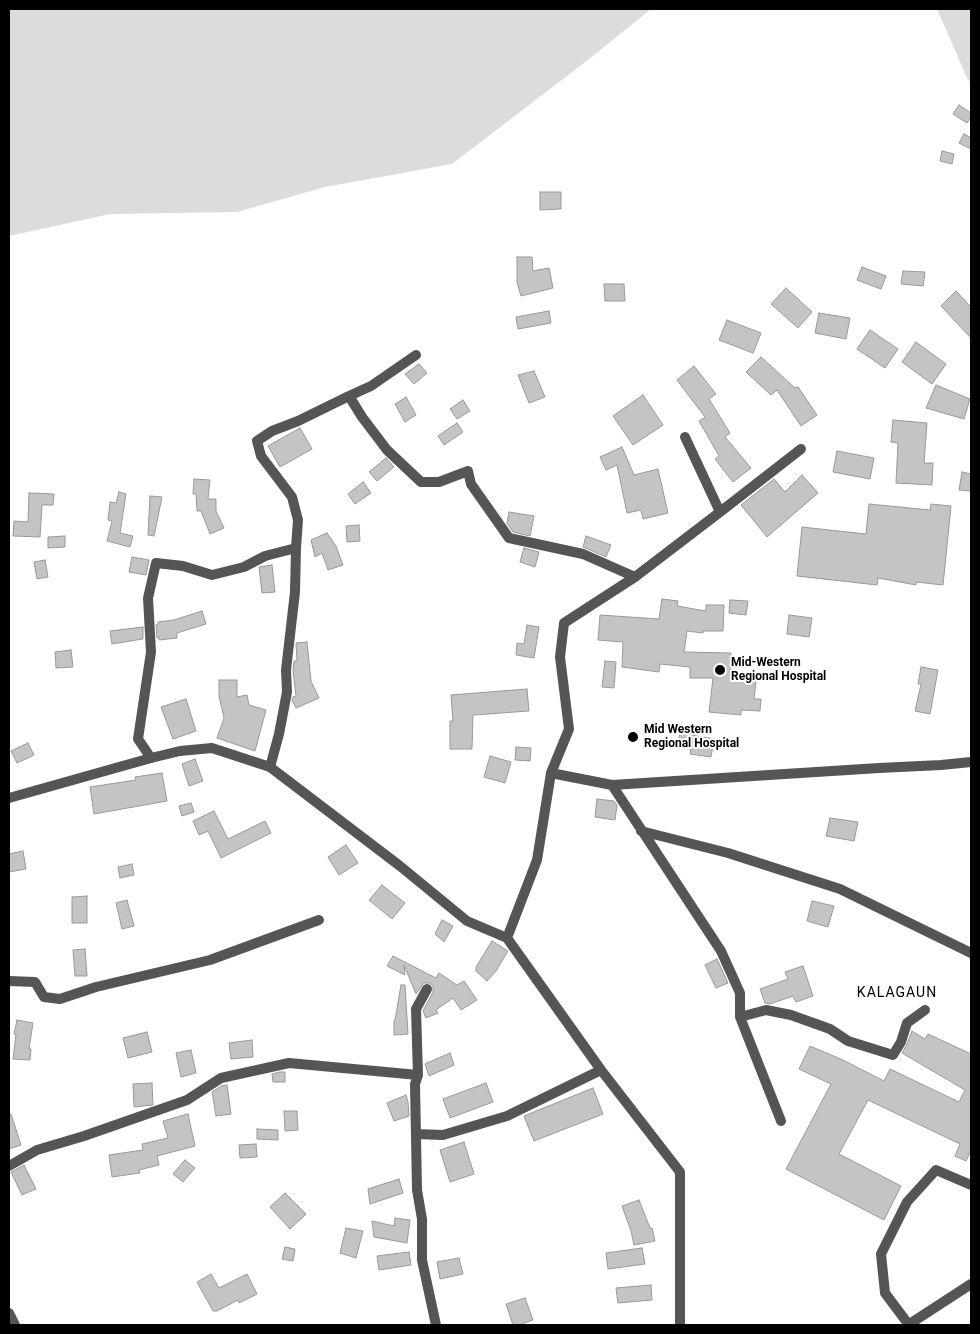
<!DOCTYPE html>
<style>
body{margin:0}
#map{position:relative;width:980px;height:1334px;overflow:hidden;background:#fff;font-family:Roboto,sans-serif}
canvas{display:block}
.frame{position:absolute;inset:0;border:10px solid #000;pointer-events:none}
</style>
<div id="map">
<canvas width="980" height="1334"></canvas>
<div class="frame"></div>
</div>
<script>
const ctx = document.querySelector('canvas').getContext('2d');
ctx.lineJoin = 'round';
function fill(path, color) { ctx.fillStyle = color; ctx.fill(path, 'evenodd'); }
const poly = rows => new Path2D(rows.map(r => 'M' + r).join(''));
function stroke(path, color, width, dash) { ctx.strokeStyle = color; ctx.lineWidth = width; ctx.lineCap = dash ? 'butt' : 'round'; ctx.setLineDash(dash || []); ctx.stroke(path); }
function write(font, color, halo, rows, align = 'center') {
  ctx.font = font + ' Roboto,sans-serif'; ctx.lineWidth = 4; ctx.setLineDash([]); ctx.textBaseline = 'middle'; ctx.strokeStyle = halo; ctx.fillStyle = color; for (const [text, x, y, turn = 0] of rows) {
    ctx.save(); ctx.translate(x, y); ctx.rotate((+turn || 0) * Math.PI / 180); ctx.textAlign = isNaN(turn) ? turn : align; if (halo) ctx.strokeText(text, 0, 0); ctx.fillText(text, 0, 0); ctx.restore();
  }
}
const green = poly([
 [9,9,651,9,593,56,452,164,325,187,237,212,110,214,9,236],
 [937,9,971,9,971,82,968,80]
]);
const building = poly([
 [959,105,971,113,971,117,967,123,953,114,959,105],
 [964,134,971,138,971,149,959,143,964,134],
 [942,151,954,154,952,164,940,161,942,151],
 [540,192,561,192,561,209,540,210,540,192],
 [517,257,532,257,533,271,549,268,553,288,521,296,517,282,517,257],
 [862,267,886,276,881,289,857,280,862,267],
 [903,271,925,272,923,286,901,284,903,271],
 [604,284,624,284,625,301,605,301,604,284],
 [786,288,812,312,798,328,771,304,786,288],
 [956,291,971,307,971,338,941,306,956,291],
 [549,311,551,323,518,329,516,317,549,311],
 [819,313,850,318,846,339,815,333,819,313],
 [727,320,761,333,753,353,719,340,727,320],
 [870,330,898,349,885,368,857,349,870,330],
 [916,342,946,364,932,384,902,362,916,342],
 [761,357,795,388,798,387,817,415,801,426,777,390,771,395,746,372,761,357],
 [419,364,427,373,414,384,405,374,419,364],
 [694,366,716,394,709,399,730,433,725,437,751,468,733,482,715,459,719,456,699,421,705,417,677,380,694,366],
 [534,371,545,397,529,403,518,375,534,371],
 [936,385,970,399,964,419,926,408,936,385],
 [643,395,663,425,633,445,613,416,643,395],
 [406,397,416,415,405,422,395,404,406,397],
 [463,400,470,411,457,419,450,409,463,400],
 [893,420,927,423,924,463,933,463,932,485,896,483,898,443,891,442,893,420],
 [457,423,463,432,444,445,438,436,457,423],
 [300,428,312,449,280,467,268,446,300,428],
 [622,447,634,475,658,469,668,513,643,519,641,510,627,513,617,465,606,470,600,457,622,447],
 [837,451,874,458,870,479,833,472,837,451],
 [386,458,394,467,377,481,369,472,386,458],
 [962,472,971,474,971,491,959,490,962,472],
 [802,475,818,493,767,537,741,505,774,479,785,492,802,475],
 [194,479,210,480,208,499,216,499,216,511,224,528,210,534,201,511,197,511,196,494,193,494,194,479],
 [363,482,371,493,355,504,348,494,363,482],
 [119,492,126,494,120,533,133,536,130,547,107,541,112,521,108,520,110,502,116,503,119,492],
 [29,493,54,494,53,505,42,505,40,537,13,536,14,521,28,522,29,493],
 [150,496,162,497,154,536,148,535,150,496],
 [869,504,930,510,931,504,951,506,943,585,916,582,916,585,878,578,877,585,797,576,802,527,866,534,869,504],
 [509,512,534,516,530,536,513,532,507,523,509,512],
 [359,525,360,541,347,542,346,526,359,525],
 [327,533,336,546,343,565,328,570,322,553,315,557,311,540,327,533],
 [65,536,65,547,48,548,48,537,65,536],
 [586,536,611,545,606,557,583,547,586,536],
 [524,548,539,552,535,567,520,562,524,548],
 [132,557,149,560,146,575,129,572,132,557],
 [45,560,48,577,37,579,34,562,45,560],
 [272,565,275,592,262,593,259,567,272,565],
 [662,599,678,601,677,606,706,611,706,605,724,605,723,631,703,631,703,633,687,631,684,652,731,653,730,679,756,682,754,699,761,699,760,711,741,710,741,715,709,712,713,678,690,678,690,667,660,664,659,672,622,667,623,642,598,640,600,615,659,619,662,599],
 [730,600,748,601,746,615,729,613,730,600],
 [202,611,206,624,177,633,177,638,159,640,159,637,157,638,156,625,158,624,158,622,174,620,202,611],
 [789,615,812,618,809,637,787,634,789,615],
 [527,625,539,627,534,658,516,655,517,643,524,644,527,625],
 [143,627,143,639,112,644,110,631,143,627],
 [307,642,311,681,319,698,296,708,292,700,293,697,296,696,293,670,294,661,297,661,296,643,307,642],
 [71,650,73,667,56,668,55,652,71,650],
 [605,661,616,662,614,688,602,687,605,661],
 [921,667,938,670,930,714,915,711,921,684,918,684,921,667],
 [219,680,237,680,237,697,247,695,249,705,266,710,255,751,217,738,224,718,219,696,219,680],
 [527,689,529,711,473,715,472,749,450,749,450,721,453,721,451,695,527,689],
 [186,699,196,731,173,739,161,707,186,699],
 [680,733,714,739,711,757,690,754,691,749,677,747,680,733],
 [28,743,34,755,17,763,11,751,28,743],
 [516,747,531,748,530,761,515,760,516,747],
 [490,756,511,762,505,783,484,777,490,756],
 [195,759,203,781,189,786,182,764,195,759],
 [162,773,167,801,94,814,90,787,136,780,135,777,162,773],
 [597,799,614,801,617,805,615,820,595,817,597,799],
 [191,803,194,812,182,816,179,806,191,803],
 [214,811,228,839,265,821,271,833,221,858,208,831,199,835,193,821,214,811],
 [830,818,858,822,854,841,826,836,830,818],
 [346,845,358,863,339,875,328,857,346,845],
 [23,851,26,869,9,872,9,854,23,851],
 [132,864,134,875,120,878,118,867,132,864],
 [382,885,405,903,392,919,369,900,382,885],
 [87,896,87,923,72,923,72,897,87,896],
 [127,900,134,926,122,929,116,903,127,900],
 [812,901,834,906,828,927,807,921,812,901],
 [442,920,453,926,444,942,435,934,442,920],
 [492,941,508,951,496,971,487,981,476,971,476,967,492,941],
 [85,949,87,976,75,976,73,950,85,949],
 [393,956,436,978,439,973,457,985,464,981,477,1000,461,1010,453,998,436,1010,438,1013,426,1018,423,1011,433,992,433,986,430,983,424,983,416,994,404,965,405,975,387,966,393,956],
 [717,959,728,983,716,988,705,965,717,959],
 [803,966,813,996,796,1002,793,996,770,1004,765,1003,760,989,788,979,785,972,803,966],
 [401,985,405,985,408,1034,394,1035,394,1020,395,1020,401,985],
 [17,1020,33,1023,29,1049,31,1049,30,1060,13,1059,16,1034,14,1034,17,1020],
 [912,1031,925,1039,928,1034,971,1054,971,1150,966,1161,955,1156,960,1144,868,1100,839,1154,901,1186,884,1220,786,1169,831,1084,799,1069,810,1046,843,1060,884,1081,890,1069,959,1102,965,1090,902,1053,907,1044,912,1031],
 [147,1032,152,1052,128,1058,123,1038,147,1032],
 [252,1040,253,1057,231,1059,229,1043,252,1040],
 [191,1050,196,1073,181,1077,176,1053,191,1050],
 [450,1053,454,1065,429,1076,425,1064,450,1053],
 [280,1072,285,1072,285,1082,273,1082,272,1074,280,1072],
 [152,1083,153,1105,134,1107,133,1084,152,1083],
 [486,1083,493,1102,450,1118,443,1099,486,1083],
 [227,1085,231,1114,216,1116,212,1092,221,1086,227,1085],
 [593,1088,603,1114,534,1141,524,1116,593,1088],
 [406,1095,408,1102,409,1116,394,1121,387,1103,406,1095],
 [284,1111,297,1111,298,1130,285,1131,284,1111],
 [9,1114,11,1114,21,1145,9,1149,9,1114],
 [188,1114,195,1146,157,1156,159,1165,139,1170,140,1173,112,1177,109,1155,143,1150,142,1144,168,1138,163,1121,188,1114],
 [257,1129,278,1130,278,1140,257,1139,257,1129],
 [464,1142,474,1174,450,1182,440,1150,464,1142],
 [256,1144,257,1157,240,1158,239,1145,256,1144],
 [185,1160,195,1168,183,1182,173,1174,185,1160],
 [24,1165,36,1189,22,1195,11,1172,24,1165],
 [399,1179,403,1193,370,1204,368,1189,399,1179],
 [285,1193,306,1214,290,1229,270,1207,285,1193],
 [639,1200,650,1228,652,1228,655,1241,634,1245,631,1231,622,1206,639,1200],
 [395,1218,410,1220,407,1243,374,1237,372,1221,394,1226,395,1218],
 [346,1228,363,1231,356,1258,340,1253,346,1228],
 [285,1247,295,1249,293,1261,282,1259,285,1247],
 [642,1248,645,1264,608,1269,606,1253,642,1248],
 [409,1252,411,1265,379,1270,377,1256,409,1252],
 [459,1258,463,1274,440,1279,437,1262,459,1258],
 [211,1274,219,1288,247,1274,257,1294,239,1303,238,1300,217,1311,213,1311,197,1282,211,1274],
 [651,1285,652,1300,618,1303,616,1288,651,1285],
 [525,1298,533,1320,519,1325,513,1325,506,1304,525,1298]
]);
const minor = poly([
 [416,355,371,386,349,396,362,417,387,450,421,482,439,482,468,471,471,484,509,538,583,554,635,577],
 [720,512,801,449],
 [151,758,138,739,151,652,148,598,156,563,183,566,212,575,244,567,265,556,296,548],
 [270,767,279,734,287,692,286,670,295,592,296,548,298,520,292,497,261,456,257,441,272,431,298,421,349,396],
 [551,773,612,785,879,768,941,765,971,762],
 [612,785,721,951,740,993,740,1017,781,1121],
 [9,798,151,758,180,751,212,748,270,767,400,866,467,921,507,938],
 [641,831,728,853,840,889,971,953],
 [9,981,35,982,44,997,60,999,96,987,210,960,319,920],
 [740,1017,766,1010,791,1015,830,1029,848,1041,893,1055,901,1042,907,1023,925,1010],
 [418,1075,415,1084,417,1190,422,1219,422,1260,436,1325],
 [416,1134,443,1135,507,1116,601,1070],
 [9,1166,37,1150,84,1136,187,1100,221,1078,289,1063,418,1075,416,1009,427,989],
 [9,1313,15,1325],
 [680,1325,680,1172,601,1070,507,938,537,860,551,773,569,729,560,657,564,623,635,577,720,512,685,437],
 [908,1325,971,1284],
 [909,1325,885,1293,881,1254,907,1202,936,1170,971,1185]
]);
const markers = [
 [720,670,6,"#000"],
 [633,737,6,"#000"]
];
const poiNames = [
 ["Mid-Western",731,663],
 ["Regional Hospital",731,677],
 ["Mid Western",644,730],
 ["Regional Hospital",644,744]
];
const neighbourhoodNames = [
 ["KALAGAUN",897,993]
];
fill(green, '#dcdcdc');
fill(building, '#c4c4c4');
stroke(building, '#999', 1);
stroke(minor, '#555', 10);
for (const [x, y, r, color] of markers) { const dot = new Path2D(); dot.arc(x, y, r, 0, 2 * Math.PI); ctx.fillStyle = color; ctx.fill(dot); stroke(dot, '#fff', 2); }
write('bold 12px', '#000', '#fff', poiNames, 'left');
ctx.letterSpacing = '1px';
write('14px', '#000', '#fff', neighbourhoodNames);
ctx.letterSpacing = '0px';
</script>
